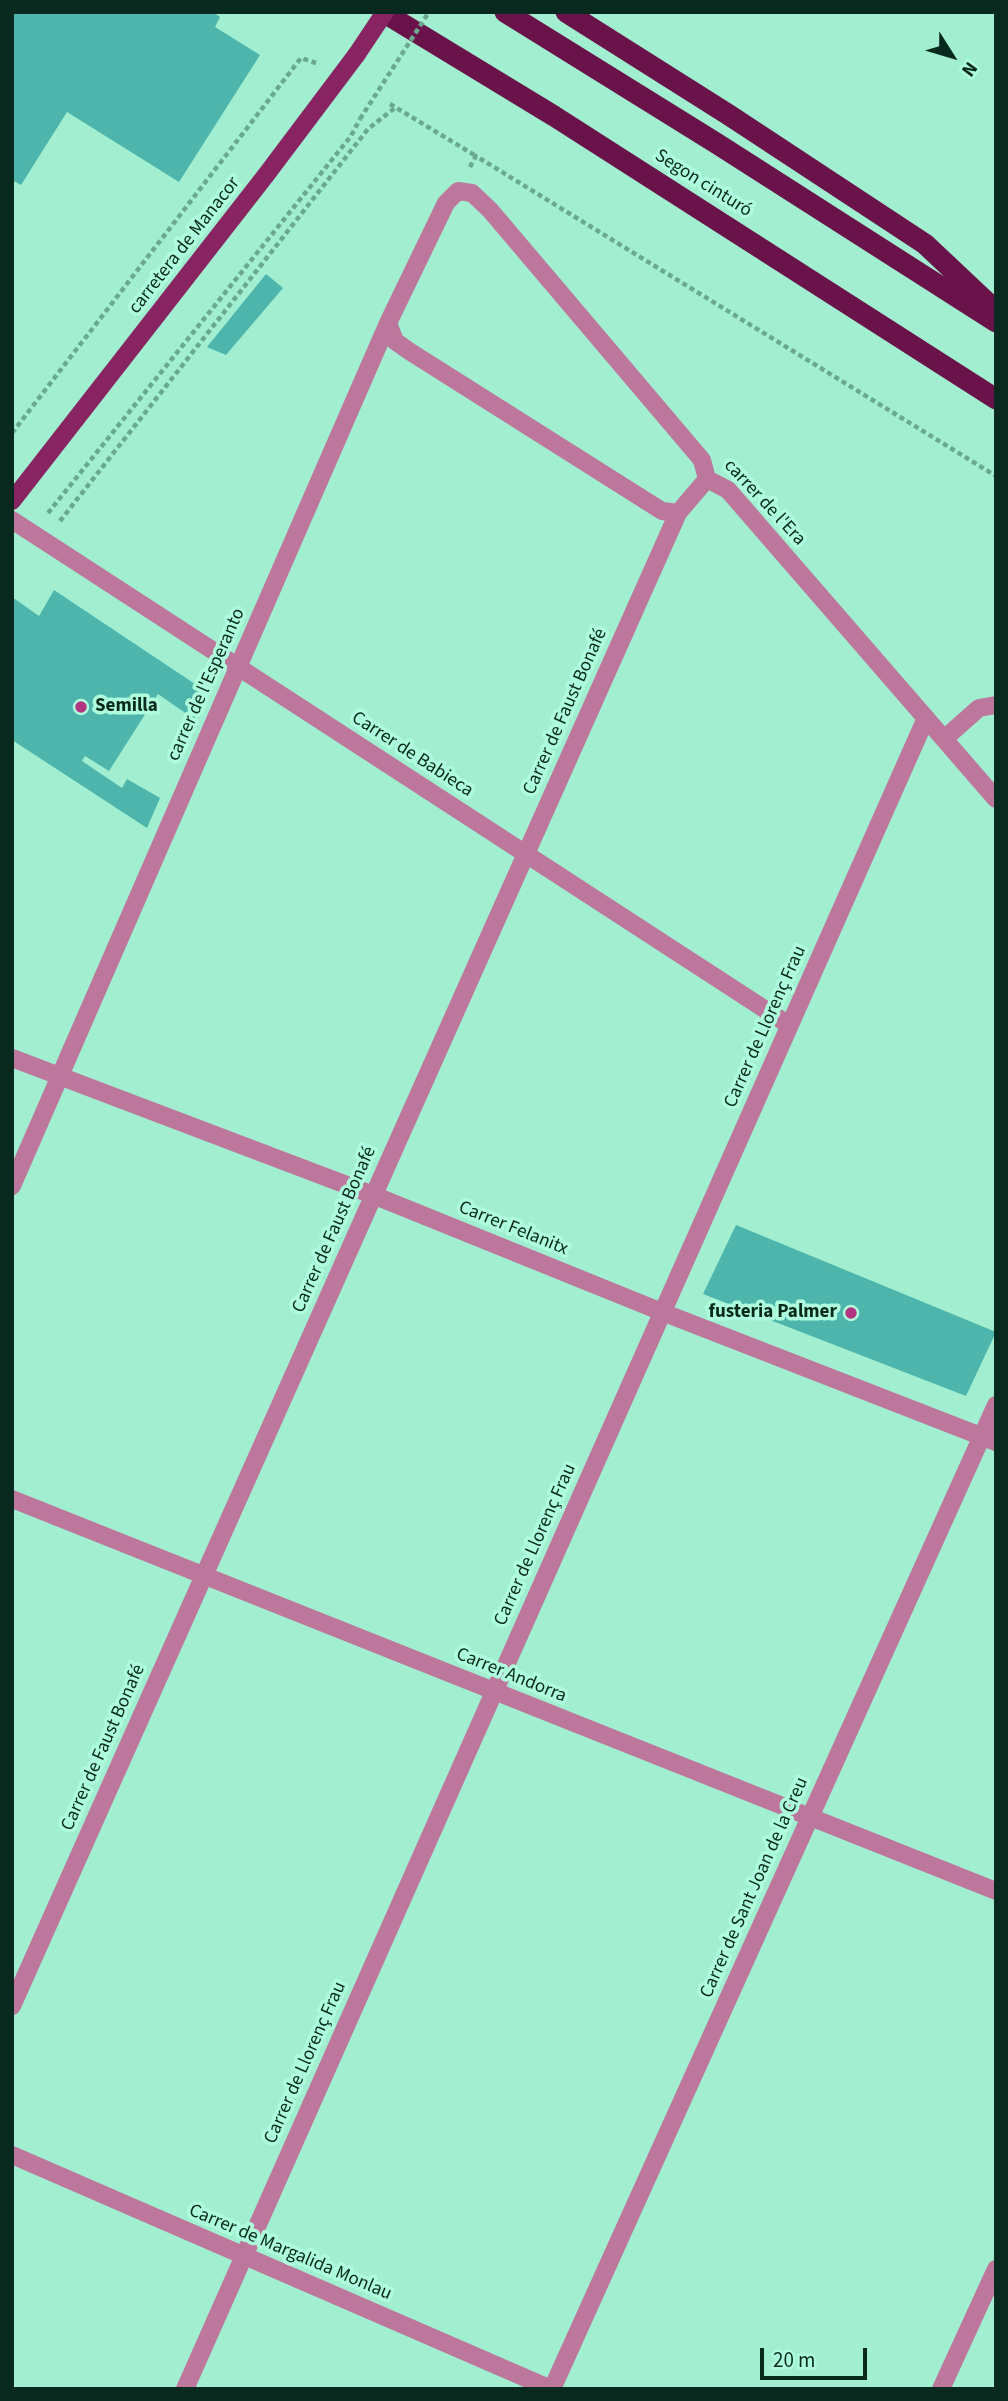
<!DOCTYPE html>
<meta charset="utf-8">
<style>
body{margin:0}
#map{position:relative;width:1008px;height:2401px;overflow:hidden;background:#a1efd0;font-family:"Source Sans 3",sans-serif}
canvas{display:block}
.frame{position:absolute;inset:0;border:14px solid #082a1e;pointer-events:none}
.north{position:absolute;left:917px;top:21px;width:70px;height:70px;-webkit-text-stroke:5px #aefddd;paint-order:stroke;rotate:127deg;font-size:19px;font-weight:700;line-height:28px;text-align:center;color:#082a1e}
.north::after{content:'';display:block;margin:auto;width:24px;height:32px;background:#082a1e;clip-path:polygon(50% 0,100% 100%,50% 72%,0 100%)}
.scale{position:absolute;left:760px;top:2348px;width:107px;height:32px;box-sizing:border-box;border:4px solid #082a1e;border-top:0;padding-left:9px;font-size:21px;line-height:24px;white-space:nowrap;color:#082a1e;-webkit-text-stroke:5px #aefddd;paint-order:stroke}
</style>
<div id="map">
<canvas width="1008" height="2401"></canvas>
<div class="frame"></div>
<div class="north">N</div>
<div class="scale">20 m</div>
</div>
<script>
const ctx = document.querySelector('canvas').getContext('2d');
ctx.lineJoin = 'round';
function fill(path, color) { ctx.fillStyle = color; ctx.fill(path, 'evenodd'); }
const poly = rows => new Path2D(rows.map(r => 'M' + r).join(''));
function stroke(path, color, width, dash) { ctx.strokeStyle = color; ctx.lineWidth = width; ctx.lineCap = dash ? 'butt' : 'round'; ctx.setLineDash(dash || []); ctx.stroke(path); }
function write(font, color, halo, rows, align = 'center') {
  ctx.font = font + ' "Source Sans 3",sans-serif'; ctx.lineWidth = 7; ctx.setLineDash([]); ctx.textBaseline = 'middle'; ctx.strokeStyle = halo; ctx.fillStyle = color; for (const [text, x, y, turn = 0] of rows) {
    ctx.save(); ctx.translate(x, y); ctx.rotate((+turn || 0) * Math.PI / 180); ctx.textAlign = isNaN(turn) ? turn : align; if (halo) ctx.strokeText(text, 0, 0); ctx.fillText(text, 0, 0); ctx.restore();
  }
}
const building = poly([
 [12,12,213,12,220,17,215,27,260,55,179,182,67,112,21,185,12,180],
 [266,274,283,288,226,355,207,347],
 [54,590,207,692,194,719,158,694,109,771,85,756,82,761,122,788,127,779,160,798,147,828,12,740,12,597,39,616],
 [736,1225,996,1332,966,1396,703,1294]
]);
const path = poly([
 [390,104,476,156],
 [470,167,476,156,996,476],
 [12,433,301,58,316,63],
 [48,513,351,136,360,119],
 [60,521,368,129,396,107]
]);
const minor = poly([
 [388,323,395,341,409,351,662,511,678,513],
 [12,520,789,1025],
 [944,739,979,708,996,705],
 [12,1058,373,1195,662,1312,996,1442],
 [12,1186,388,323,446,203,458,191,472,193,490,210,702,460,707,479,728,490,996,799],
 [12,1499,996,1891],
 [12,2006,678,513,707,479],
 [12,2155,551,2389],
 [185,2389,926,718],
 [552,2389,996,1405],
 [941,2389,996,2269]
]);
const major = poly([
 [12,501,266,175,357,54]
]);
const highway = poly([
 [383,12,554,116,996,399],
 [505,12,716,143,996,322],
 [566,12,729,115,925,244,994,309]
]);
const pathBridge = poly([
 [360,119,429,12]
]);
const majorBridge = poly([
 [357,54,385,12]
]);
const markers = [
 [81,707,7,"#b33481"],
 [851,1313,7,"#b33481"]
];
const streetNames = [
 ["Segon cinturó",703,184,32],
 ["carretera de Manacor",185,246,-52],
 ["carrer de l'Era",764,503,47],
 ["carrer de l'Esperanto",207,685,-66],
 ["Carrer de Faust Bonafé",566,712,-66],
 ["Carrer de Babieca",412,755,33],
 ["Carrer de Llorenç Frau",766,1027,-66],
 ["Carrer Felanitx",513,1229,22],
 ["Carrer de Faust Bonafé",335,1230,-66],
 ["Carrer de Llorenç Frau",536,1545,-66],
 ["Carrer Andorra",511,1676,22],
 ["Carrer de Faust Bonafé",104,1748,-66],
 ["Carrer de Sant Joan de la Creu",755,1888,-66],
 ["Carrer de Llorenç Frau",306,2063,-66],
 ["Carrer de Margalida Monlau",290,2253,23]
];
const poiNames = [
 ["Semilla",95,707],
 ["fusteria Palmer",837,1313,"right"]
];
fill(building, '#4db5ab');
stroke(path, '#6aa890', 4.5, [5, 3.5]);
stroke(minor, '#bd779c', 18);
stroke(major, '#892462', 18);
stroke(highway, '#6a134a', 21);
stroke(pathBridge, '#6aa890', 4.5, [5, 3.5]);
stroke(majorBridge, '#892462', 18);
for (const [x, y, r, color] of markers) { const dot = new Path2D(); dot.arc(x, y, r, 0, 2 * Math.PI); ctx.fillStyle = color; ctx.fill(dot); stroke(dot, '#aefddd', 2.5); }
write('19px', '#082a1e', '#aefddd', streetNames);
write('bold 19px', '#082a1e', '#aefddd', poiNames, 'left');
</script>
